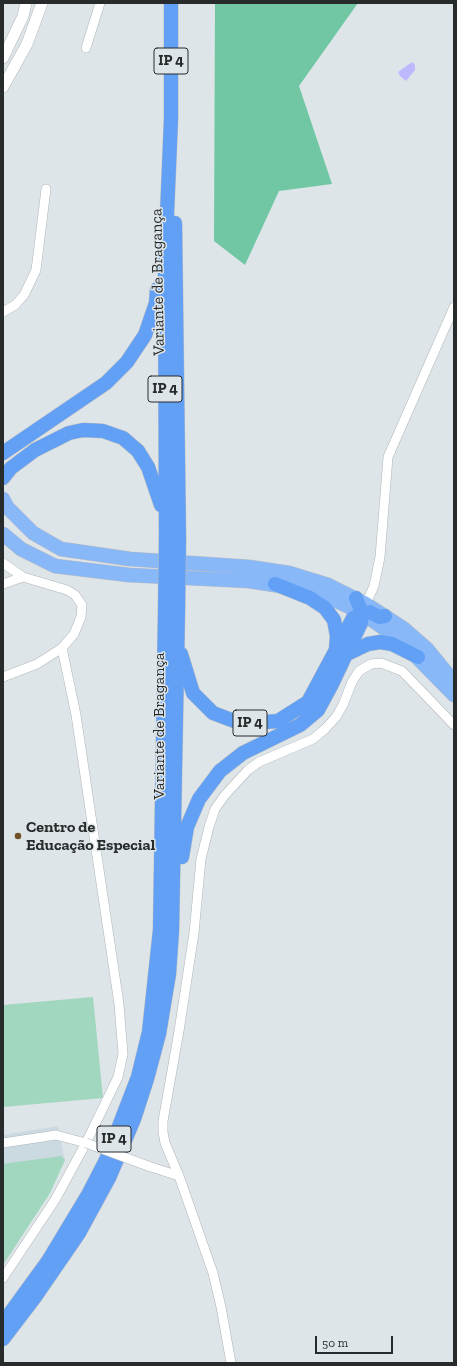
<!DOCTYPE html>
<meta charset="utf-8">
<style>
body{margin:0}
#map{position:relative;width:457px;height:1366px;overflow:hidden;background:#dee5e8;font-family:"Zilla Slab",serif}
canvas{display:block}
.frame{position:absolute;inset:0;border:4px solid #282b2c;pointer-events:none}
.scale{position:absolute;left:315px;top:1336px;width:78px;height:18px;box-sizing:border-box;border:2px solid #282b2c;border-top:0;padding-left:5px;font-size:12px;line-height:14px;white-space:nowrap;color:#282b2c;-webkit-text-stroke:3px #dee5e8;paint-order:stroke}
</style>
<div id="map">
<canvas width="457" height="1366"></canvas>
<div class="frame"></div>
<div class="scale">50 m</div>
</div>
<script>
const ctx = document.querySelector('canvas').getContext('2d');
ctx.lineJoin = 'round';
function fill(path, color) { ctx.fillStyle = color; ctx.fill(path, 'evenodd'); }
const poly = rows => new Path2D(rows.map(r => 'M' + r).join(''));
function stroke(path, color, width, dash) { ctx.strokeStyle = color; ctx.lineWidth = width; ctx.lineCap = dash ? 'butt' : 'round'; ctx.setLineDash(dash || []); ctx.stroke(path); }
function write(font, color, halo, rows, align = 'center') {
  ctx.font = font + ' "Zilla Slab",serif'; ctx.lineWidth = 3; ctx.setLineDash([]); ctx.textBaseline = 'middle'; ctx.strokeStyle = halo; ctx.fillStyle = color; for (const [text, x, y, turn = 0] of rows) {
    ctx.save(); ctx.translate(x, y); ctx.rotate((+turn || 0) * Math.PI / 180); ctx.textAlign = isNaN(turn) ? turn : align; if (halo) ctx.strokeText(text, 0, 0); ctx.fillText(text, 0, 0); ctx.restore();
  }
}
const built = poly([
 [58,1126,65,1160,50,1193,3,1265,3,1135]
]);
const green = poly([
 [93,997,103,1098,3,1107,3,1005],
 [61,1156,65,1160,50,1193,3,1265,3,1164]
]);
const forest = poly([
 [215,3,358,3,299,86,332,184,279,191,245,265,214,241]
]);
const water = poly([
 [412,62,415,65,415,70,406,81,400,76,398,72]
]);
const minor = poly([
 [86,48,100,3],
 [3,312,15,305,24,295,36,270,46,189],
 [3,563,23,577,67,590,75,595,82,605,81,617,74,634,62,648,37,664,3,677],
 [3,584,23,577],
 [364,608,374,586,380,557,388,457,454,307],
 [3,1143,56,1135,86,1143],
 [148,1166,179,1176],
 [3,1278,55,1200,86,1143,118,1077,123,1054,119,1004,76,715,62,648],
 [231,1363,221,1307,213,1273,179,1176,165,1143,163,1132,163,1121,179,1031,194,933,201,859,209,827,215,809,225,795,248,770,259,762,313,739,325,729,336,717,343,705,352,682,359,671,371,664,381,663,402,671,454,725]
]);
const tertiary = poly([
 [3,58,23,16,26,3],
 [3,87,27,44,42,3]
]);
const primary = poly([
 [3,499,7,507,33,533,61,549,130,559,249,567,289,573,328,585,366,604,403,628,427,649,454,682],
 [3,534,21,549,55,566,129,575,249,581,301,589,326,596,362,613,398,638,454,695]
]);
const trunk = poly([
 [175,223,179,539],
 [3,453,106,383,127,362,145,335,156,303,157,289],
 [3,478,11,468,35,450,69,433,83,430,103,431,123,438,138,451,148,467,161,505],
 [166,538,165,262,171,119,171,3],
 [275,584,310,598,325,608,334,620,337,636,336,649],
 [181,654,193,693,213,713,242,724,278,721,308,702,353,618,370,612,379,617,385,616],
 [347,654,368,644,380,642,392,644,418,657],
 [182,857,187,827,199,799,220,771,243,753,300,725,318,710,331,686,361,623,362,613,356,598],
 [3,1323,48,1261,89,1193,106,1160,138,1077,149,1032,160,930,165,611],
 [3,1339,35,1297,79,1233,109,1178,134,1119,147,1079,159,1034,169,974,172,931,178,611]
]);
const minorBridge = poly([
 [86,1143,148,1166]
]);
const trunkBridge = poly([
 [165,611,166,538],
 [178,611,179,539]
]);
const markers = [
 [18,836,4,"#705126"]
];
const shields = [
 [171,61,34],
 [165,389,34],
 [250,723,34],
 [114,1139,34]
];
const shieldNames = [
 ["IP 4",171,61],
 ["IP 4",165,389],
 ["IP 4",250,723],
 ["IP 4",114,1139]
];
const streetNames = [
 ["Variante de Bragança",158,282,-91],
 ["Variante de Bragança",159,726,-90]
];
const poiNames = [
 ["Centro de",26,827],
 ["Educação Especial",26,845]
];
fill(built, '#cbdae1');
fill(green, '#a0d7be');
fill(forest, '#71c7a3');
fill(water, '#beb8ff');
stroke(minor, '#afb5b8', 10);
stroke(tertiary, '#afb5b8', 12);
stroke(primary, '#bebfc0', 15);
stroke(trunk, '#bebfc0', 15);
stroke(minor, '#fff', 9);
stroke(tertiary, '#fff', 11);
stroke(primary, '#89b8f8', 14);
stroke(trunk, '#62a0f6', 14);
stroke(minorBridge, '#afb5b8', 10, []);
stroke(trunkBridge, '#bebfc0', 15, []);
stroke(minorBridge, '#fff', 9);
stroke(trunkBridge, '#62a0f6', 14);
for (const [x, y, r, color] of markers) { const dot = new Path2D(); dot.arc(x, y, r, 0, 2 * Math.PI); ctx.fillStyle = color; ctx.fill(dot); stroke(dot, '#dee5e8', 1.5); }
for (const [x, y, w] of shields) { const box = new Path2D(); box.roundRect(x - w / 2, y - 13, w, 26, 3); ctx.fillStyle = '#dee5e8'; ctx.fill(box); stroke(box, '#282b2c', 1); }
write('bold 15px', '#282b2c', null, shieldNames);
write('16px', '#282b2c', '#dee5e8', streetNames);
write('bold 16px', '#282b2c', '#dee5e8', poiNames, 'left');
</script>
